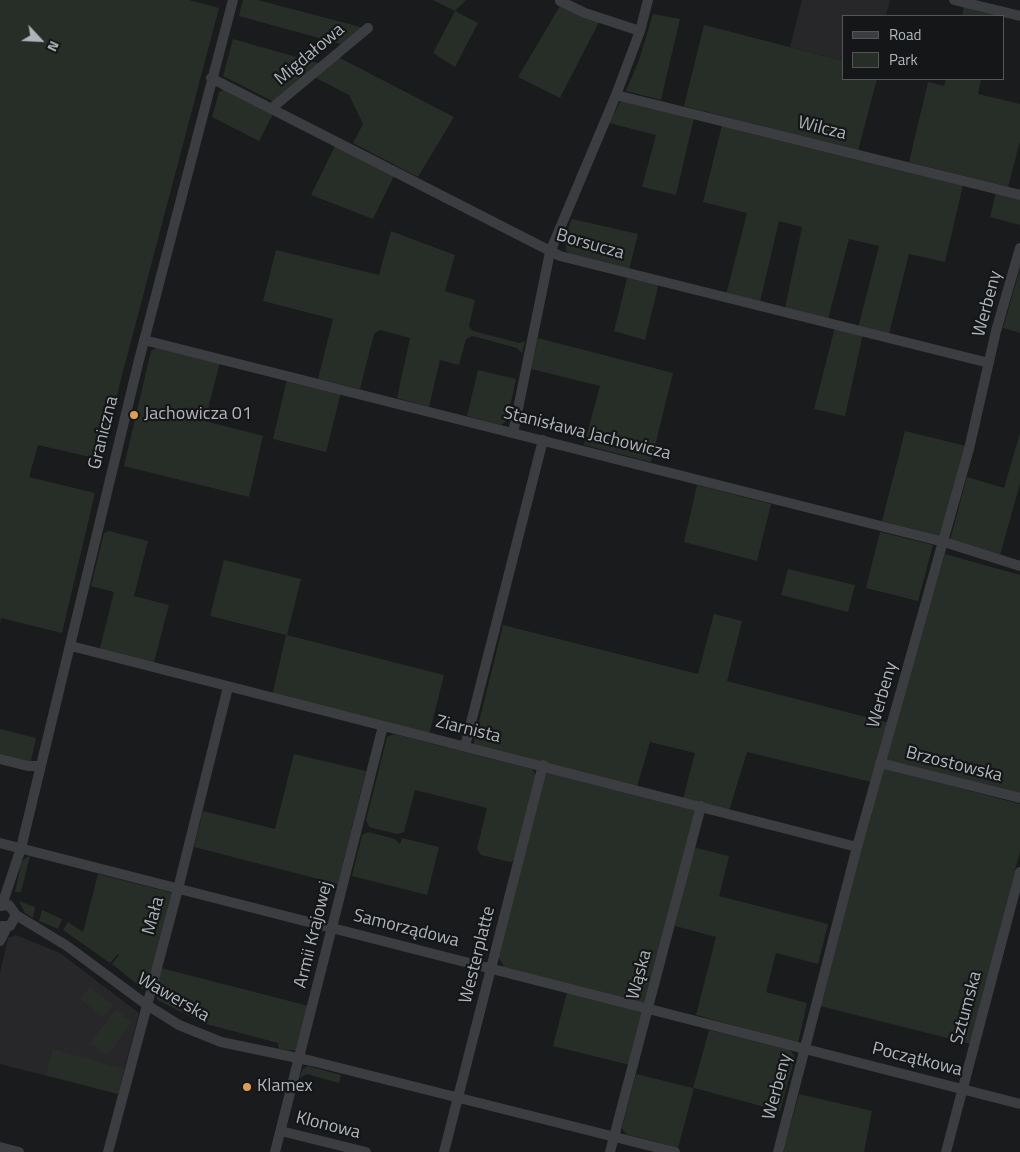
<!DOCTYPE html>
<meta charset="utf-8">
<style>
body{margin:0}
#map{position:relative;width:1020px;height:1152px;overflow:hidden;background:#1a1b1c;font-family:"Titillium Web",sans-serif}
canvas{display:block}
.legend{position:absolute;left:842px;top:15px;width:162px;height:65px;box-sizing:border-box;background:#151617;border:1px solid #535558;margin:0;padding:6px 9px;list-style:none;font-size:15px;color:#afb4ba}
.legend li{display:flex;align-items:center;gap:10px;height:25px}
.legend b{width:25px;border:1px solid #535558}
.north{position:absolute;left:15px;top:15px;width:50px;height:50px;-webkit-text-stroke:4px #151617;paint-order:stroke;rotate:115deg;font-size:14px;font-weight:700;line-height:20px;text-align:center;color:#afb4ba}
.north::after{content:'';display:block;margin:auto;width:18px;height:22px;background:#afb4ba;clip-path:polygon(50% 0,100% 100%,50% 72%,0 100%)}
</style>
<div id="map">
<canvas width="1020" height="1152"></canvas>
<ul class="legend">
<li><b style="height:6px;background:#3c3d41"></b>Road</li>
<li><b style="height:14px;background:#272e27"></b>Park</li>
</ul>
<div class="north">N</div>
</div>
<script>
const ctx = document.querySelector('canvas').getContext('2d');
ctx.lineJoin = 'round';
function fill(path, color) { ctx.fillStyle = color; ctx.fill(path, 'evenodd'); }
const poly = rows => new Path2D(rows.map(r => 'M' + r).join(''));
function stroke(path, color, width, dash) { ctx.strokeStyle = color; ctx.lineWidth = width; ctx.lineCap = dash ? 'butt' : 'round'; ctx.setLineDash(dash || []); ctx.stroke(path); }
function write(font, color, halo, rows, align = 'center') {
  ctx.font = font + ' "Titillium Web",sans-serif'; ctx.lineWidth = 4.5; ctx.setLineDash([]); ctx.textBaseline = 'middle'; ctx.strokeStyle = halo; ctx.fillStyle = color; for (const [text, x, y, turn = 0] of rows) {
    ctx.save(); ctx.translate(x, y); ctx.rotate((+turn || 0) * Math.PI / 180); ctx.textAlign = isNaN(turn) ? turn : align; if (halo) ctx.strokeText(text, 0, 0); ctx.fillText(text, 0, 0); ctx.restore();
  }
}
const built = poly([
 [802,0,890,0,886,16,844,16,844,61,790,47],
 [16,935,60,953,139,1013,118,1094,0,1064,0,973,8,938]
]);
const green = poly([
 [0,0,189,0,219,8,120,383,103,460,38,445,29,477,95,493,62,633,1,618,0,623],
 [243,0,258,0,364,28,344,45,239,16],
 [433,0,466,0,455,11,478,23,455,67,433,53,455,11],
 [560,6,599,22,560,98,518,77],
 [964,6,998,15,997,16,962,16],
 [653,14,680,19,661,100,626,91,639,60],
 [704,25,844,61,844,79,877,79,858,151,684,106],
 [233,39,321,64,274,102,223,76],
 [338,57,454,117,418,177,353,143,363,124,349,95,314,77],
 [946,79,981,79,978,94,1020,104,1020,141,1008,187,909,162,928,82,944,86],
 [225,89,273,114,259,141,212,117,219,92],
 [621,100,694,118,676,195,642,187,656,135,609,123],
 [722,125,963,185,945,262,909,254,889,334,858,328,879,246,849,239,828,319,785,308,802,227,779,221,760,302,726,295,747,213,703,202],
 [335,146,394,176,373,219,311,195],
 [996,192,1020,198,1020,225,990,217],
 [572,219,638,234,629,270,575,257,566,251,565,237],
 [391,231,455,255,445,291,475,300,469,326,473,331,519,343,525,341,522,353,517,348,472,336,466,339,459,365,440,360,429,407,397,398,410,338,380,330,374,334,360,389,318,379,333,319,263,301,276,250,379,275],
 [1020,269,1020,333,1003,328],
 [627,278,657,285,658,287,645,340,614,331],
 [835,327,863,334,845,416,814,409],
 [538,338,673,373,651,462,584,445,600,386,531,369],
 [160,346,220,362,205,421,263,436,249,497,124,466,151,351],
 [478,370,516,379,507,421,501,425,467,416],
 [287,379,341,392,326,452,273,439],
 [905,431,966,446,943,537,882,521],
 [1020,433,1020,484,1000,555,950,540,967,477,1004,488],
 [697,485,771,504,757,561,684,542],
 [109,531,148,541,134,596,169,605,153,666,99,652,114,592,91,586,104,533],
 [880,532,933,545,918,601,866,588],
 [945,554,1020,575,1020,795,885,760],
 [224,560,301,579,287,635,444,675,429,735,272,696,286,635,210,616],
 [788,569,855,585,848,612,781,595],
 [714,614,742,621,727,681,889,723,871,782,747,752,729,811,683,799,695,753,650,742,637,787,473,746,503,625,698,674],
 [0,729,36,738,30,765,0,757],
 [394,734,532,769,536,775,514,860,510,862,481,855,477,849,487,808,415,790,404,832,397,834,369,827,366,820,387,737],
 [294,754,366,771,338,884,194,847,203,811,275,829],
 [882,768,1020,804,1020,851,971,1044,820,1006],
 [546,769,697,807,646,1004,504,967,498,956],
 [368,832,395,839,400,844,402,838,439,847,427,895,352,876,362,835],
 [693,847,729,856,719,896,828,924,818,964,776,953,766,992,807,1003,798,1043,696,1015,716,937,675,926],
 [30,856,21,892,15,892,21,863,25,858],
 [98,874,173,893,150,980,143,989,112,964,119,955,118,954,110,963,63,930,68,922,83,932],
 [19,901,35,907,33,918,25,913],
 [42,910,62,919,58,929,39,921],
 [161,968,309,1006,297,1051,279,1049,278,1043,206,1024,157,1000,156,992],
 [90,987,113,1005,103,1017,80,999],
 [567,992,644,1011,630,1065,553,1046],
 [116,1010,132,1022,107,1056,90,1043],
 [709,1030,790,1050,795,1057,780,1111,694,1088,678,1148,626,1134,622,1128,636,1074,693,1088],
 [53,1049,124,1069,118,1094,46,1075],
 [308,1066,341,1075,339,1083,307,1074,299,1078,303,1069],
 [799,1094,872,1111,864,1152,783,1152]
]);
const minor = poly([
 [954,0,1020,16],
 [560,1,585,13,640,31],
 [211,78,560,256,989,363],
 [616,95,1020,195],
 [272,108,368,28],
 [144,340,944,542,1020,566],
 [513,433,550,252,616,95,640,31,648,0],
 [71,646,857,847],
 [465,746,543,440],
 [0,759,28,766,41,766],
 [880,763,1020,798],
 [0,843,1020,1104],
 [2,905,21,848,138,364,233,0],
 [0,906,9,905,16,915,10,926,0,926],
 [16,915,67,946,147,1005,179,1025,221,1042,312,1061,675,1152],
 [0,941,7,927],
 [281,1131,366,1152],
 [0,1147,19,1152],
 [108,1152,178,889,228,687],
 [275,1152,383,726],
 [444,1152,543,765],
 [610,1152,701,806],
 [778,1152,857,847,969,449,996,331,1020,248],
 [946,1152,1020,872]
]);
const markers = [
 [134,415,5,"#de9d51"],
 [247,1087,5,"#de9d51"]
];
const streetNames = [
 ["Migdałowa",310,55,-40],
 ["Wilcza",822,129,14],
 ["Borsucza",590,245,16],
 ["Werbeny",988,304,-75],
 ["Graniczna",104,433,-76],
 ["Stanisława Jachowicza",587,434,14],
 ["Werbeny",883,695,-74],
 ["Ziarnista",468,730,14],
 ["Brzostowska",954,765,14],
 ["Mała",154,916,-75],
 ["Samorządowa",406,929,14],
 ["Armii Krajowej",314,935,-76],
 ["Westerplatte",478,955,-76],
 ["Wąska",640,975,-75],
 ["Wawerska",173,998,30],
 ["Sztumska",967,1008,-75],
 ["Początkowa",917,1060,14],
 ["Werbeny",778,1087,-75],
 ["Klonowa",328,1126,14]
];
const poiNames = [
 ["Jachowicza 01",144,415],
 ["Klamex",257,1087]
];
fill(built, '#272729');
fill(green, '#272e27');
stroke(minor, '#3c3d41', 10);
for (const [x, y, r, color] of markers) { const dot = new Path2D(); dot.arc(x, y, r, 0, 2 * Math.PI); ctx.fillStyle = color; ctx.fill(dot); stroke(dot, '#151617', 2); }
write('18px', '#afb4ba', '#151617', streetNames);
write('18px', '#afb4ba', '#151617', poiNames, 'left');
</script>
